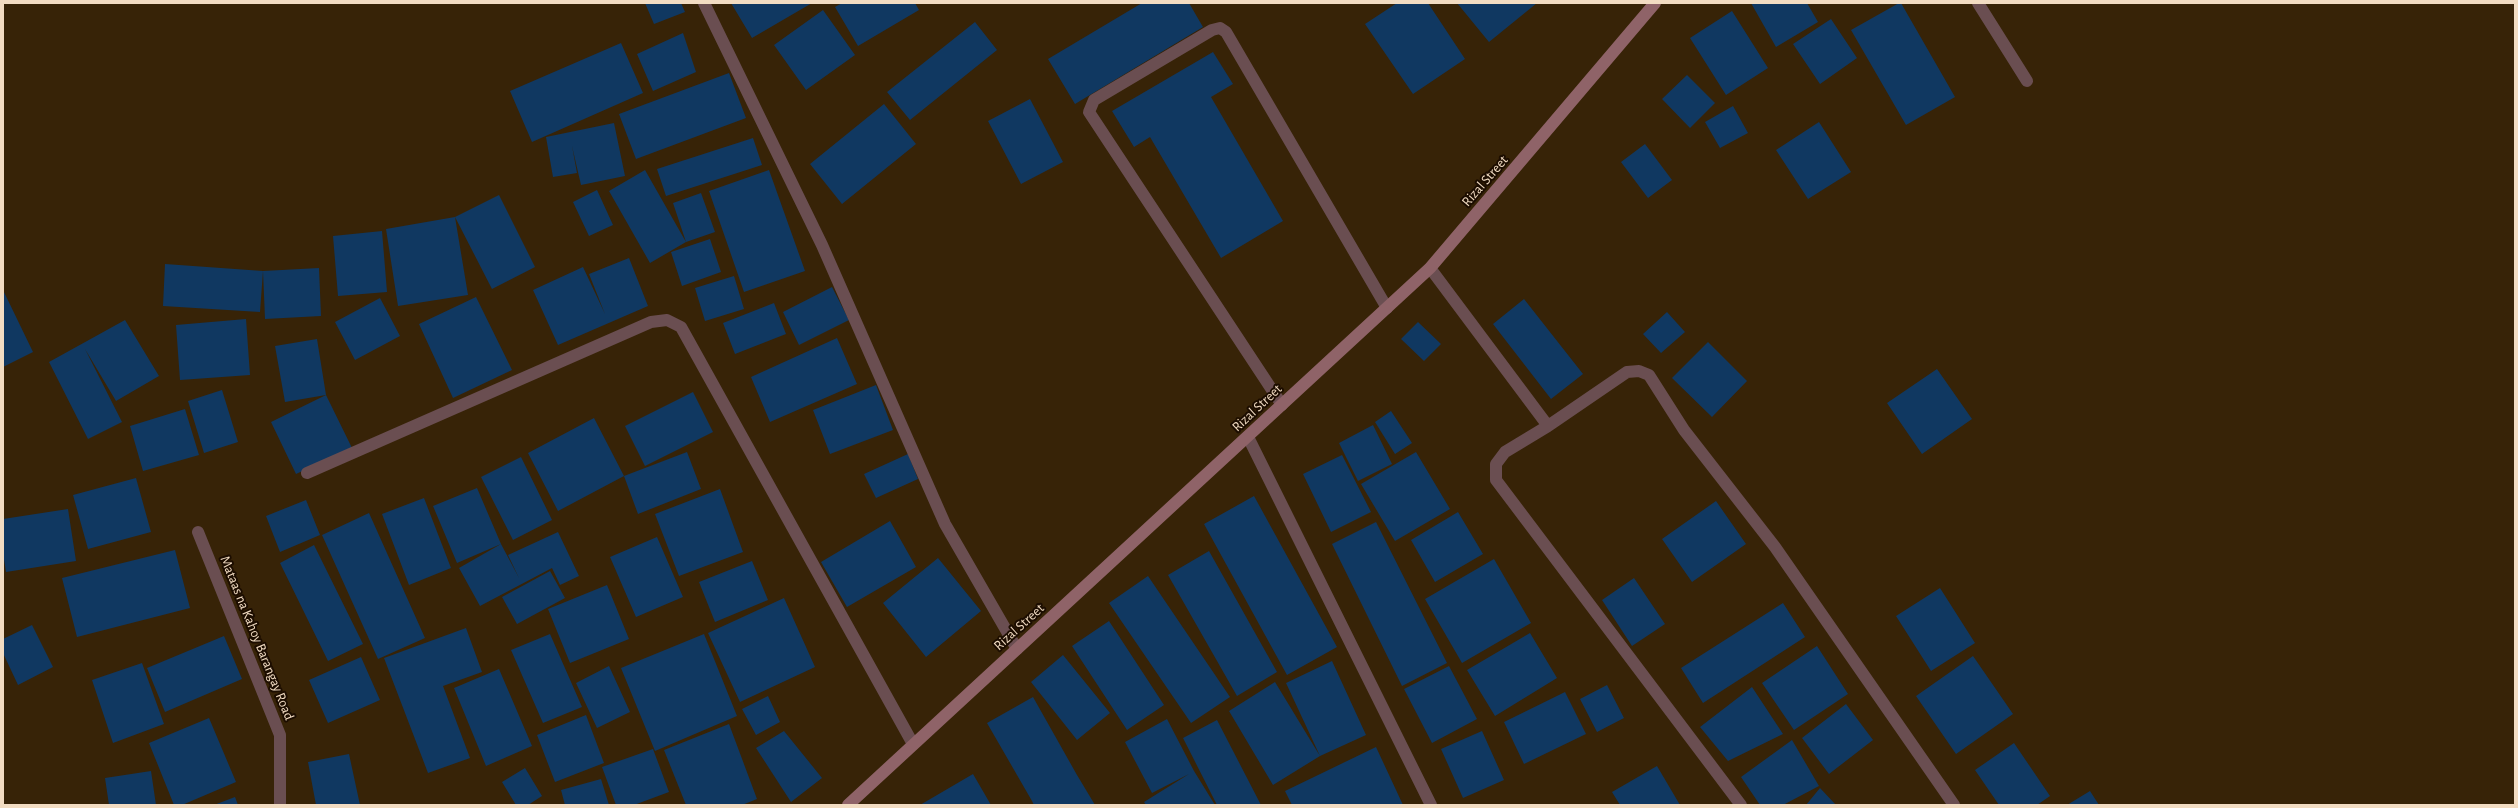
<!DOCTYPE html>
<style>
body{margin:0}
#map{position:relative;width:2518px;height:808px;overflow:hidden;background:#372307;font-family:"Alegreya Sans",sans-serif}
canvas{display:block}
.frame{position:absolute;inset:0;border:4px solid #f2dcc2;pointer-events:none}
</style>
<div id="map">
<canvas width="2518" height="808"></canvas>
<div class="frame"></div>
</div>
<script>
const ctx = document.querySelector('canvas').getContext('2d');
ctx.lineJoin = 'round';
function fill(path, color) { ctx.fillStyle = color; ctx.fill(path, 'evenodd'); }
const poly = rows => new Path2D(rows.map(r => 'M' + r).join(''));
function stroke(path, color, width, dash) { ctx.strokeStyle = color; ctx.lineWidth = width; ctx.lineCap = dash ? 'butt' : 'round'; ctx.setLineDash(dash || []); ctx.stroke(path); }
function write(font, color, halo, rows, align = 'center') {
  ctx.font = font + ' "Alegreya Sans",sans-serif'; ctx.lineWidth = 4; ctx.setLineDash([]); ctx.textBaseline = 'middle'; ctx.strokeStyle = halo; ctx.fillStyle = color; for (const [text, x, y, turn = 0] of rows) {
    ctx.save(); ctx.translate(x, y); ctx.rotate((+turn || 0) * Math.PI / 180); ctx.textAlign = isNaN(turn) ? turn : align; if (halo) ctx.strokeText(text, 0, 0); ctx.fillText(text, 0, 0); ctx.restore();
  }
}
const building = poly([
 [645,3,681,3,685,12,654,24],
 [731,3,812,3,752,38],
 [842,3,915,3,919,10,858,46,835,7],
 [1142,3,1189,3,1203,27,1075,104,1048,59],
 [1397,3,1428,3,1465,59,1413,94,1365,24],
 [1457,3,1537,3,1489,42],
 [1751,3,1807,3,1818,22,1776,47],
 [1899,3,1901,3,1955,97,1906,125,1851,30],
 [823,10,855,55,806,90,774,45],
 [1732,11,1768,68,1726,95,1690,38],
 [1831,19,1857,58,1820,84,1793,44],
 [975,22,997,50,910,120,887,92],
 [683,33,696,72,653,91,637,54],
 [621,43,643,93,532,142,510,91],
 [1213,52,1233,84,1211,97,1283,221,1221,258,1150,137,1134,147,1112,111],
 [729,73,746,118,636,159,619,114],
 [1687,75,1715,103,1690,128,1662,99],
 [1030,99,1063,162,1021,184,988,121],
 [884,104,916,144,842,204,810,164],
 [1733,106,1748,133,1720,148,1705,122],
 [1819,122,1851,172,1808,199,1776,150],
 [614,123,625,176,581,185,572,146,577,173,553,177,546,137],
 [753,138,762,165,666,196,657,169],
 [1645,144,1672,180,1648,198,1621,162],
 [645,170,686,242,673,203,701,193,715,232,686,242,650,263,609,191],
 [769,170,805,271,744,292,709,191],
 [597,190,613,225,589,236,573,202],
 [499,195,535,267,492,289,455,217,468,295,398,306,386,229,455,217],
 [382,231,387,292,338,296,333,236],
 [710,239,721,272,682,286,671,252],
 [629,258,648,306,558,345,533,290,583,267,605,314,589,274],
 [165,264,263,271,260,312,163,306],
 [319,268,321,316,265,319,263,271],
 [734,276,744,309,705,321,695,288],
 [832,287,849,320,799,345,783,312],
 [3,290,33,352,3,367],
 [476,297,512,370,453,398,419,324],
 [380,298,400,336,355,360,335,322],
 [1524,299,1583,374,1551,399,1493,324],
 [774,303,786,334,735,354,723,323],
 [1667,312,1685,332,1661,353,1643,334],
 [246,319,250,375,180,380,176,325],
 [125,320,159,376,116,401,85,349,122,422,88,439,49,362],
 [1418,322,1441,344,1424,361,1401,339],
 [837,338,857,384,770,422,751,377],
 [317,339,326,395,285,402,275,346],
 [1708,342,1747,381,1712,417,1672,378],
 [1937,369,1972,419,1922,454,1887,403],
 [876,385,893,430,830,454,813,410],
 [222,390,238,442,204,453,188,401],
 [693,392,713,432,645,466,625,426],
 [326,395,352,448,296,474,271,422],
 [185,409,199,455,143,471,130,426],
 [1391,411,1412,443,1395,454,1375,422],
 [594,418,624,476,687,452,701,489,638,514,624,476,558,511,528,453],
 [1373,425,1392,464,1358,481,1339,443],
 [1416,452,1450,509,1395,541,1361,484],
 [908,454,918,479,876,498,864,474],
 [1342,455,1371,512,1331,532,1303,474],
 [521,457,552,520,513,540,481,477],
 [136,478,151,532,88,549,73,495],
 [477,488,501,544,519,578,508,555,558,532,579,576,560,585,552,568,480,606,459,568,501,544,457,563,433,506],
 [720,489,743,552,679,576,655,514],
 [1254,496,1337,647,1287,675,1204,524],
 [424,498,451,568,409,585,382,514],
 [306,500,320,535,280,552,266,516],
 [1716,501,1746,544,1692,582,1662,539],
 [68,509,76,561,6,572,3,553,3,519],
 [1458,512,1483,554,1435,582,1411,540],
 [369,513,425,638,378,659,322,535],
 [890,521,916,567,847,607,821,562],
 [1376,522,1447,663,1402,686,1332,544],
 [657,537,683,597,636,617,610,557],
 [314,545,363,644,328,661,280,563],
 [175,550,190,608,77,637,62,578],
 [1209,551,1277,672,1237,696,1168,575],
 [938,558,981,611,926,657,883,603],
 [1494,559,1531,623,1462,663,1425,599],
 [752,561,768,600,715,622,699,582],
 [550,571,565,598,517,624,502,597],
 [1148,576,1230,697,1191,723,1109,603],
 [1634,578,1665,624,1632,646,1602,600],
 [607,585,629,639,570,663,548,609],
 [1940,588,1975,643,1931,671,1896,616],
 [784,598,815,667,740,702,708,633],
 [1783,603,1805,637,1703,703,1681,668],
 [1109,621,1164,705,1127,730,1072,646],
 [32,625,53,667,18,685,3,653,3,639],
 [466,628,482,672,443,686,470,758,428,773,384,658],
 [1530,633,1557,678,1495,716,1467,670],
 [550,634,582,707,543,723,511,650],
 [704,634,737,716,655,751,621,668],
 [224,636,242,679,165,712,147,668],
 [1817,646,1848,694,1794,730,1762,683],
 [1063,655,1110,713,1077,740,1031,682],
 [1973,656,2013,714,1956,754,1916,696],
 [361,657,380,700,328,723,309,680],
 [1332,661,1366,735,1320,756,1286,683],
 [142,663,164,724,113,743,92,680],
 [609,666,630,712,597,728,576,683],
 [1449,666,1477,719,1432,743,1404,689],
 [499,669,532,746,486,766,454,688],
 [1275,682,1320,756,1273,785,1229,711],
 [1607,685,1624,718,1597,732,1580,699],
 [1752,687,1783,734,1728,761,1700,727],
 [1565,692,1586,734,1524,764,1504,722],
 [768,696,780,722,756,735,742,709],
 [1033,697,1077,775,1095,805,1034,805,1032,801,987,723],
 [1846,704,1873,740,1829,774,1802,738],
 [586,715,604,763,555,782,537,735],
 [209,718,236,782,182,805,174,805,149,743],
 [1167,719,1194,771,1215,805,1146,805,1144,802,1189,774,1152,793,1125,742],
 [1217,720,1261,805,1217,805,1183,738],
 [729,724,757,799,742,805,686,805,664,750],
 [784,731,822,778,791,802,756,748],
 [1482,731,1504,780,1463,798,1441,749],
 [1792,740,1819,786,1783,805,1760,805,1741,777],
 [2014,743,2050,796,2037,805,1999,805,1975,770],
 [1376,747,1403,805,1292,805,1285,791],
 [653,749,669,792,634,805,616,805,602,767],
 [349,754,360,805,316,805,308,762],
 [1657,766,1680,805,1620,805,1612,792],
 [525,768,542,796,528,805,516,805,502,782],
 [151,771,156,805,109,805,105,778],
 [973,774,991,805,920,805],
 [601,779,609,805,565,805,561,790],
 [1820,788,1836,805,1806,805],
 [2090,791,2099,805,2067,805],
 [235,797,238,805,214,805]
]);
const lane = poly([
 [1282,405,1089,112,1094,100,1212,30,1220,28,1226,32,1387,308]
]);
const street = poly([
 [704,3,822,245,945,524,1017,649],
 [1978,3,2027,81],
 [1430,268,1548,426,1505,452,1496,464,1496,480,1741,805],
 [1548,426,1627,372,1639,371,1649,375,1684,430,1775,547,1954,805],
 [1248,437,1431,805],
 [307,473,651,322,667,320,681,327,913,744],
 [198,532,280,735,280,805]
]);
const secondary = poly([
 [848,805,1430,268,1655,3]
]);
const streetNames = [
 ["Rizal Street",1485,181,-49],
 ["Rizal Street",1257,408,-43],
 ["Rizal Street",1019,627,-42],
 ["Mataas na Kahoy Barangay Road",257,638,68]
];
fill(building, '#103861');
stroke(lane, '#6a4e51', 12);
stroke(street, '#6a4e51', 12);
stroke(secondary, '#8f6368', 12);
write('14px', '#f2dcc2', '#1c0d00', streetNames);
</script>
